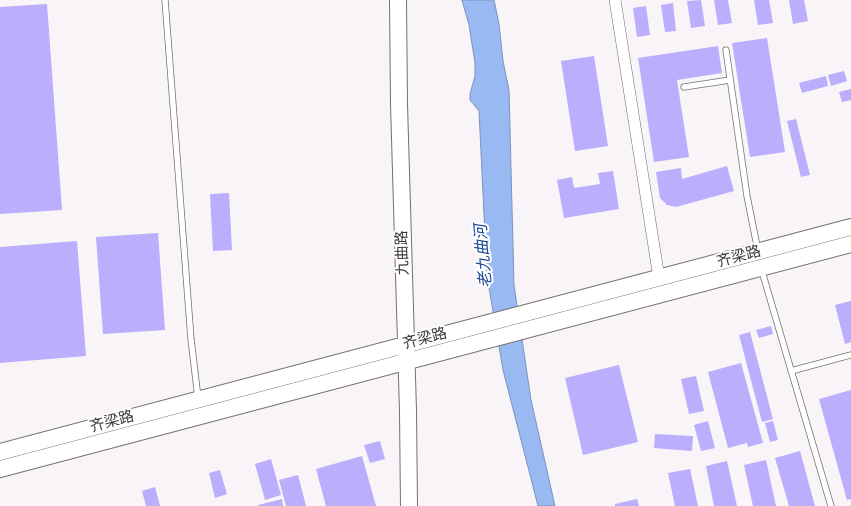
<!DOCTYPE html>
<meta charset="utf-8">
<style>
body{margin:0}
canvas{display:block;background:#f8f4f8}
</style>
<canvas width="851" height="506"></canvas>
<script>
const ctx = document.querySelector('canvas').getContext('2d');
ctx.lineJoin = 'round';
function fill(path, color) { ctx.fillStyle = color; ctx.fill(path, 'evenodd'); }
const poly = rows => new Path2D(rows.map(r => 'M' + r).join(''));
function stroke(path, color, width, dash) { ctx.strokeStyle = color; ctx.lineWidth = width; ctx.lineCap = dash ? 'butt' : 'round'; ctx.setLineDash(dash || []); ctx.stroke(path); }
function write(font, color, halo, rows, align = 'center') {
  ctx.font = font + ' "Space Grotesk","Noto Sans SC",sans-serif'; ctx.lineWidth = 4; ctx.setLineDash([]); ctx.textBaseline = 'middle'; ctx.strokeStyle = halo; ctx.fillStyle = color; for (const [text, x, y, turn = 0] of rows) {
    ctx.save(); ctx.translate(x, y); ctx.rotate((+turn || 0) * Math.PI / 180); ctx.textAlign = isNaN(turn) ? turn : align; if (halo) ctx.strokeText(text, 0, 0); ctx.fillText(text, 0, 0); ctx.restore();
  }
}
const water = poly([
 [462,0,494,0,499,24,503,61,509,90,514,285,531,400,555,506,538,506,503,370,487,276,479,111,470,100,470,94,475,76,475,63,469,25,462,0]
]);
const building = poly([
 [701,0,705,26,691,28,687,1],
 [714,0,728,0,732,23,718,25],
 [754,0,769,0,773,23,758,25],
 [789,0,804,0,808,21,793,24],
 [673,3,676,31,665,32,661,5],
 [47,4,62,210,0,214,0,7],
 [646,6,650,35,637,37,633,8],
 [767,38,785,152,750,157,732,43],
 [718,46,722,73,677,80,689,157,654,162,638,58],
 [594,56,608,146,575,151,561,61],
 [844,71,847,81,831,86,828,75],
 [826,76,828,86,802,93,799,83],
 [851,89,851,100,842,102,839,92],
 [796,119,810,175,801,177,787,121],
 [727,166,734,191,676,207,667,205,660,198,656,172,681,168,682,179],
 [613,171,619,209,564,218,557,180,572,177,574,188,600,184,598,173],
 [229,193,232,250,213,251,210,194],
 [158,233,165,330,103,334,96,237],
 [77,241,86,356,0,363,0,247],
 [851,301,851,342,845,344,835,305],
 [771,326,773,334,759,338,756,330],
 [750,332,773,419,762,422,739,335],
 [741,363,763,443,748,447,747,443,728,448,708,372],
 [619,365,638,442,583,455,565,378],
 [696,376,704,411,689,414,681,379],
 [851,390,851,499,847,500,819,399],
 [708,421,715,448,701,451,694,425],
 [773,421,778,440,770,442,765,423],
 [655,434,693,436,692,451,654,448],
 [380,441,385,459,370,463,364,445],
 [800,451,815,506,789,506,775,458],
 [362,456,376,506,326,506,316,469],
 [271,459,281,495,265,500,255,464],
 [766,460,776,506,753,506,744,465],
 [727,461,737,506,714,506,706,466],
 [690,469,698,506,675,506,668,473],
 [220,470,227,494,215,498,209,473],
 [298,475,306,506,286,506,279,480],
 [155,487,160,506,146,506,142,491],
 [282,499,283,506,258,506,258,505],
 [637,499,639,506,615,506,615,504]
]);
const lane = poly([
 [165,0,191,339,198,398],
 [726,50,747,196,758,251],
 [684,87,730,80],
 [761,268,831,506],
 [791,371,851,355]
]);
const street = poly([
 [615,0,659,278]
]);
const secondary = poly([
 [398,0,399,104,408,411,409,506],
 [0,452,851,227],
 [0,469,851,244]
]);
const streetNames = [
 ["九曲路",403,253,-92],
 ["齐梁路",739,257,-15],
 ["齐梁路",425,339,-15],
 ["齐梁路",112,422,-15]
];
const waterNames = [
 ["老九曲河",484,256,-95]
];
fill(water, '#99b9f2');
stroke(water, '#7d93bb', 1);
fill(building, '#bbaefc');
stroke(lane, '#737073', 7);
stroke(street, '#737073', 12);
stroke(secondary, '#737073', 18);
stroke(lane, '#fff', 5.5);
stroke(street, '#fff', 11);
stroke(secondary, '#fff', 16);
write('15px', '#3c3b3c', '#fff', streetNames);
write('italic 16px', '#1c4798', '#fff', waterNames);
</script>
